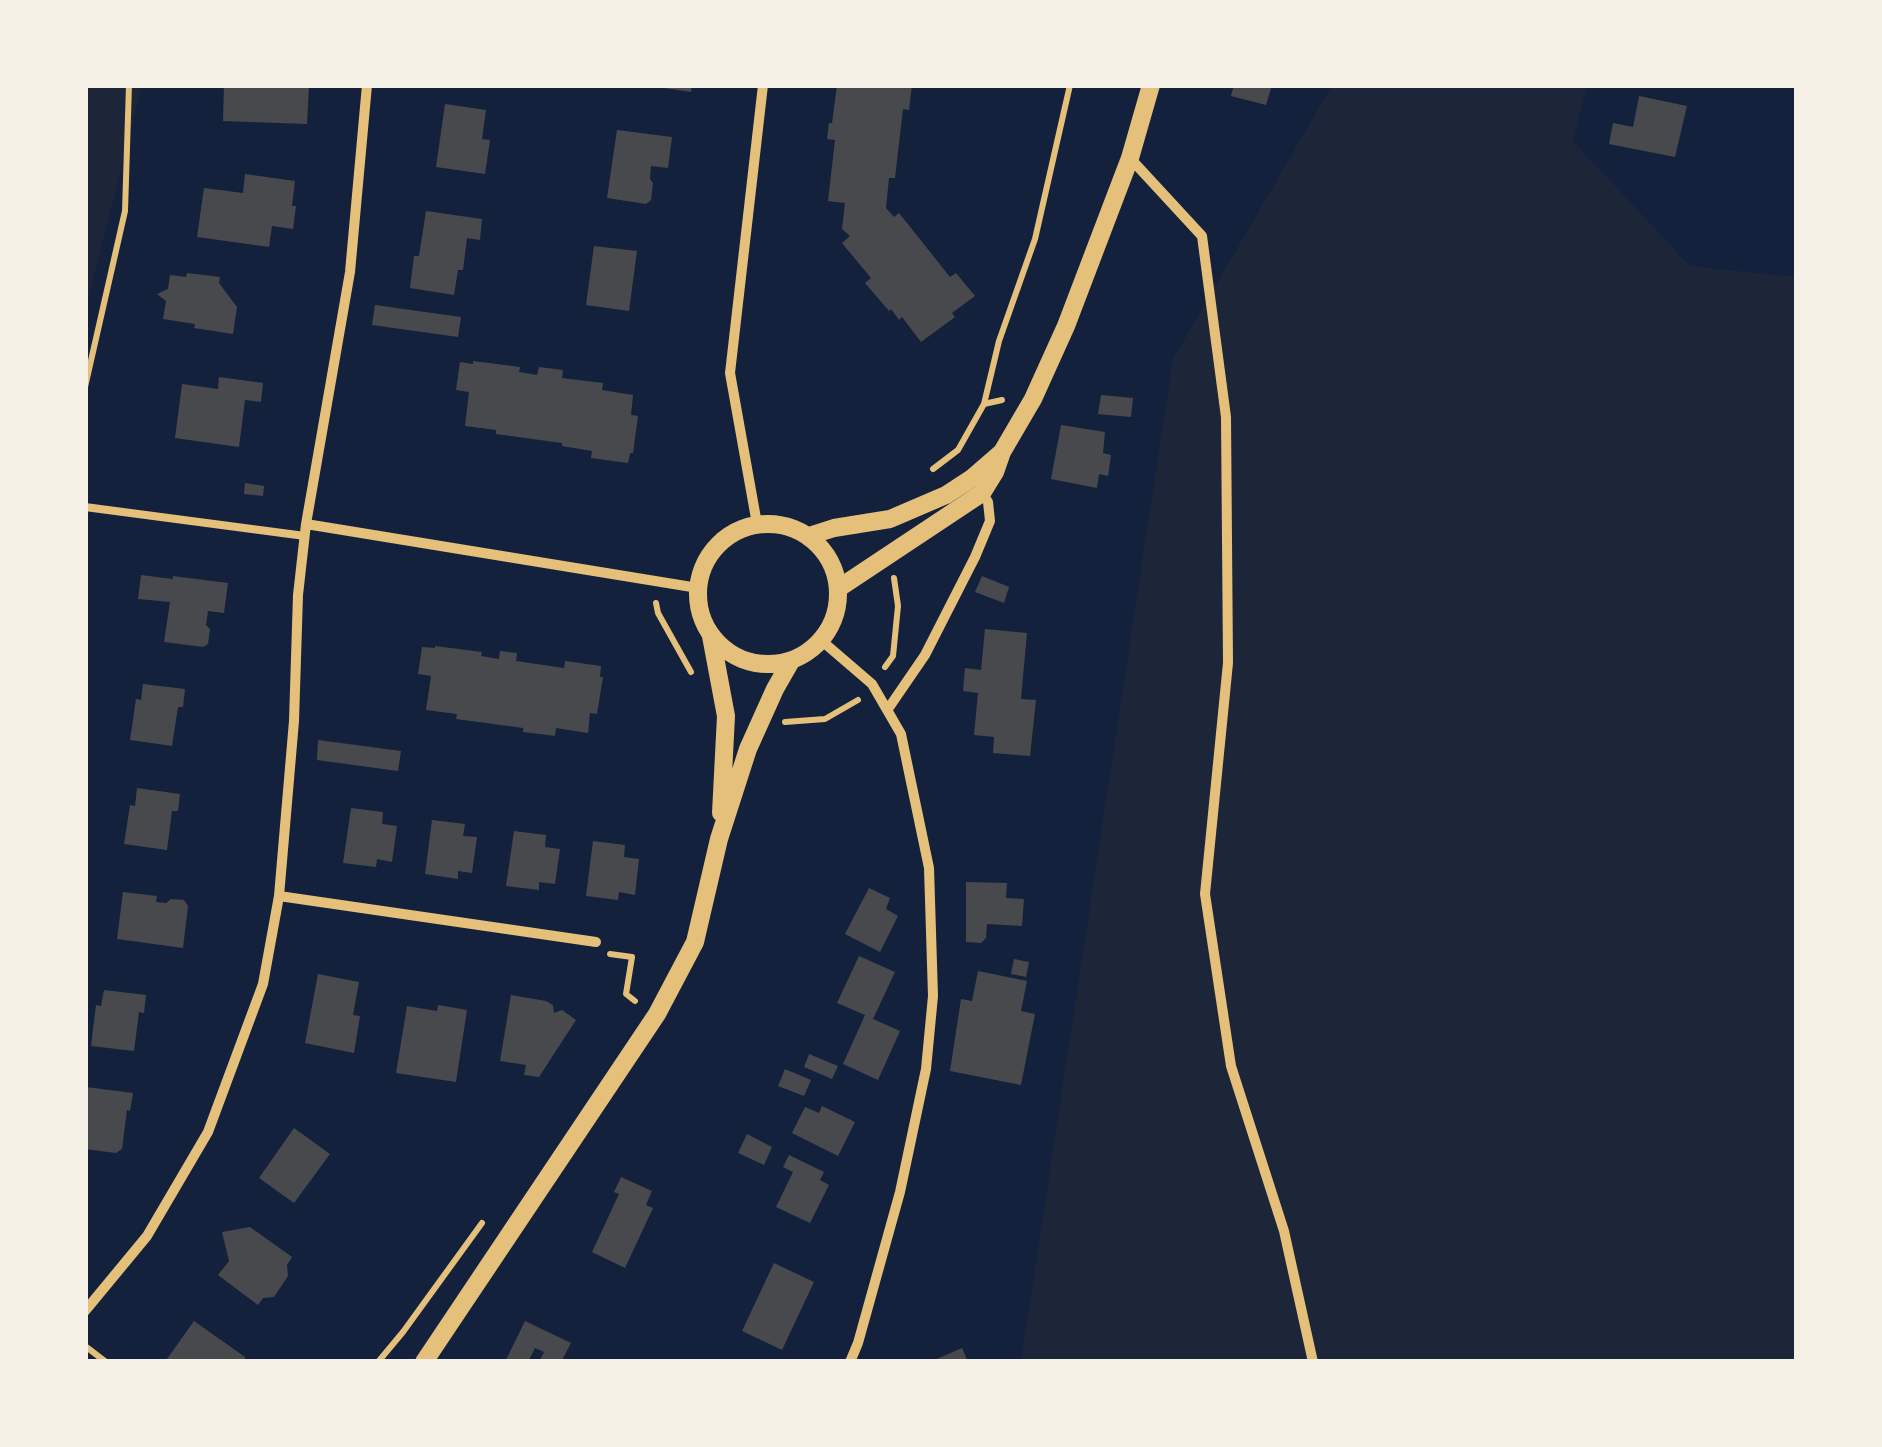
<!DOCTYPE html>
<style>
body{margin:0}
#map{position:relative;width:1882px;height:1447px;overflow:hidden;background:#14213d;font-family:Ubuntu,sans-serif}
canvas{display:block}
.frame{position:absolute;inset:0;border:88px solid #f6f1e7;pointer-events:none}
</style>
<div id="map">
<canvas width="1882" height="1447"></canvas>
<div class="frame"></div>
</div>
<script>
const ctx = document.querySelector('canvas').getContext('2d');
ctx.lineJoin = 'round';
function fill(path, color) { ctx.fillStyle = color; ctx.fill(path, 'evenodd'); }
const poly = rows => new Path2D(rows.map(r => 'M' + r).join(''));
function stroke(path, color, width, dash) { ctx.strokeStyle = color; ctx.lineWidth = width; ctx.lineCap = dash ? 'butt' : 'round'; ctx.setLineDash(dash || []); ctx.stroke(path); }
const green = poly([
 [85,85,142,85,85,311],
 [1332,85,1587,85,1573,141,1690,266,1797,277,1797,1362,1021,1362,1173,359]
]);
const building = poly([
 [224,85,309,85,307,124,223,121],
 [657,85,692,85,691,92,657,87],
 [837,85,912,85,909,110,903,109,895,178,889,178,886,208,894,217,899,213,950,277,956,273,975,296,952,313,955,317,921,342,902,317,899,320,891,309,889,311,865,283,871,278,842,243,850,236,842,229,845,203,828,201,835,140,827,139,829,123,832,123],
 [1234,85,1272,85,1266,105,1231,96],
 [1639,96,1687,106,1675,157,1609,144,1613,123,1633,127],
 [445,104,486,110,482,139,490,140,485,174,436,167],
 [617,130,672,137,668,168,651,166,650,179,653,183,651,200,646,204,607,198],
 [245,174,295,181,292,206,296,206,293,229,272,226,269,247,197,237,204,188,243,193],
 [426,211,482,219,480,240,467,238,463,270,458,270,454,295,410,288,414,256,419,256],
 [594,246,637,251,629,311,586,305],
 [187,273,220,277,219,283,237,307,233,334,194,328,195,324,163,319,166,301,157,294,168,289,170,275,186,277],
 [375,305,461,317,458,337,372,325],
 [473,361,520,367,519,372,537,375,539,367,563,370,562,378,603,383,602,390,633,395,631,415,638,416,633,453,630,453,628,463,591,458,592,451,562,446,562,443,496,434,496,430,465,426,469,392,456,390,460,362,473,364],
 [219,377,263,383,261,402,245,400,239,447,175,438,182,384,218,389],
 [1101,395,1133,398,1131,417,1098,414],
 [1061,425,1105,432,1103,453,1111,455,1108,476,1099,474,1097,488,1051,479],
 [245,483,264,486,263,496,244,494],
 [141,575,173,579,173,576,228,583,224,613,208,611,206,625,210,629,208,644,203,647,164,642,170,602,138,599],
 [982,576,1009,587,1004,603,975,592],
 [985,629,1027,633,1021,699,1036,700,1030,756,993,753,994,737,974,735,978,693,963,691,965,668,981,670],
 [435,646,482,652,481,656,499,659,500,651,517,653,516,661,564,668,565,661,601,666,600,677,603,677,597,714,590,713,588,733,556,728,555,736,523,732,523,728,456,719,457,714,426,710,431,676,418,674,422,647,435,648],
 [143,684,185,689,183,707,178,707,172,746,130,740,136,699,141,700],
 [318,740,401,751,398,771,317,760],
 [137,788,180,794,178,811,172,811,167,850,124,844,130,805,135,806],
 [351,808,383,812,382,824,397,826,392,862,377,859,376,867,343,863],
 [432,820,465,824,463,836,477,837,472,873,458,871,458,879,425,874],
 [514,831,546,835,545,847,560,849,555,884,539,882,539,890,506,886],
 [593,841,625,845,624,857,639,859,635,895,619,892,618,900,586,896],
 [966,882,1007,883,1006,898,1024,899,1022,926,987,924,986,938,981,943,966,942],
 [869,888,890,898,886,909,898,916,880,952,845,934],
 [123,892,157,896,156,902,166,903,171,899,184,900,188,906,183,948,117,939],
 [859,956,895,972,873,1019,900,1031,878,1080,843,1064,865,1015,837,1003],
 [1014,959,1029,962,1026,977,1011,974],
 [978,971,1027,981,1021,1011,1035,1014,1021,1085,950,1071,961,999,972,1001],
 [318,974,359,982,353,1015,360,1016,354,1053,305,1043],
 [104,990,146,995,144,1013,139,1012,134,1051,91,1046,96,1005,101,1006],
 [511,995,546,1001,553,1005,554,1013,562,1010,576,1020,539,1077,524,1075,526,1065,500,1061],
 [438,1005,467,1010,456,1082,396,1073,407,1006,437,1011],
 [809,1054,838,1066,832,1079,804,1067],
 [785,1069,811,1080,804,1096,778,1086],
 [86,1087,133,1093,130,1111,127,1110,122,1149,116,1153,85,1149],
 [822,1106,855,1122,838,1156,792,1133,805,1107,819,1113],
 [294,1128,330,1154,294,1203,259,1178],
 [747,1134,772,1147,764,1165,738,1153],
 [789,1155,824,1172,820,1180,829,1185,810,1223,776,1207,793,1172,783,1167],
 [621,1177,652,1191,646,1205,653,1208,625,1268,592,1252,619,1194,614,1192],
 [250,1227,292,1257,287,1265,288,1276,274,1297,263,1298,258,1305,218,1275,229,1261,222,1232],
 [774,1263,814,1282,782,1350,742,1331],
 [194,1321,245,1357,245,1362,171,1362,167,1359],
 [525,1321,571,1343,561,1362,539,1362,544,1352,535,1348,528,1362,505,1362],
 [962,1348,968,1362,930,1362]
]);
const path = poly([
 [85,387,125,211,129,85],
 [984,404,999,341,1035,239,1070,85],
 [933,469,958,450,984,404,1002,400],
 [656,603,658,613,691,672],
 [885,667,893,656,898,606,894,578],
 [785,722,825,719,858,700],
 [610,954,632,957,626,994,635,1001],
 [85,1346,106,1362],
 [378,1362,403,1332,482,1223]
]);
const service = poly([
 [85,507,305,536]
]);
const minor = poly([
 [1130,158,1202,236,1226,417,1228,663,1205,894,1231,1066,1284,1231,1313,1362],
 [306,524,698,588],
 [757,524,730,373,763,85],
 [822,641,872,684,901,734,929,868,933,996,926,1069,900,1192,858,1343,850,1362],
 [888,709,925,655,975,557,990,521,988,502,982,493],
 [279,896,596,942],
 [85,1311,147,1236,208,1132,263,984,279,896,294,721,298,595,306,524,350,272,367,85]
]);
const tertiary = poly([
 '698 594a70 70 0 1 1 140 0a70 70 0 1 1-140 0Z',
 [809,536,834,528,890,519,946,495,972,478,1002,452],
 [839,588,982,493,995,472,1002,452,1033,399,1066,326,1130,158,1151,85],
 [711,636,726,716,721,813],
 [424,1362,657,1014,695,942,719,839,748,749,775,689,791,661]
]);
fill(green, '#1d2539');
fill(building, '#48494c');
stroke(path, '#e5c07b', 6);
stroke(service, '#e5c07b', 8);
stroke(minor, '#e5c07b', 10);
stroke(tertiary, '#e5c07b', 18);
</script>
